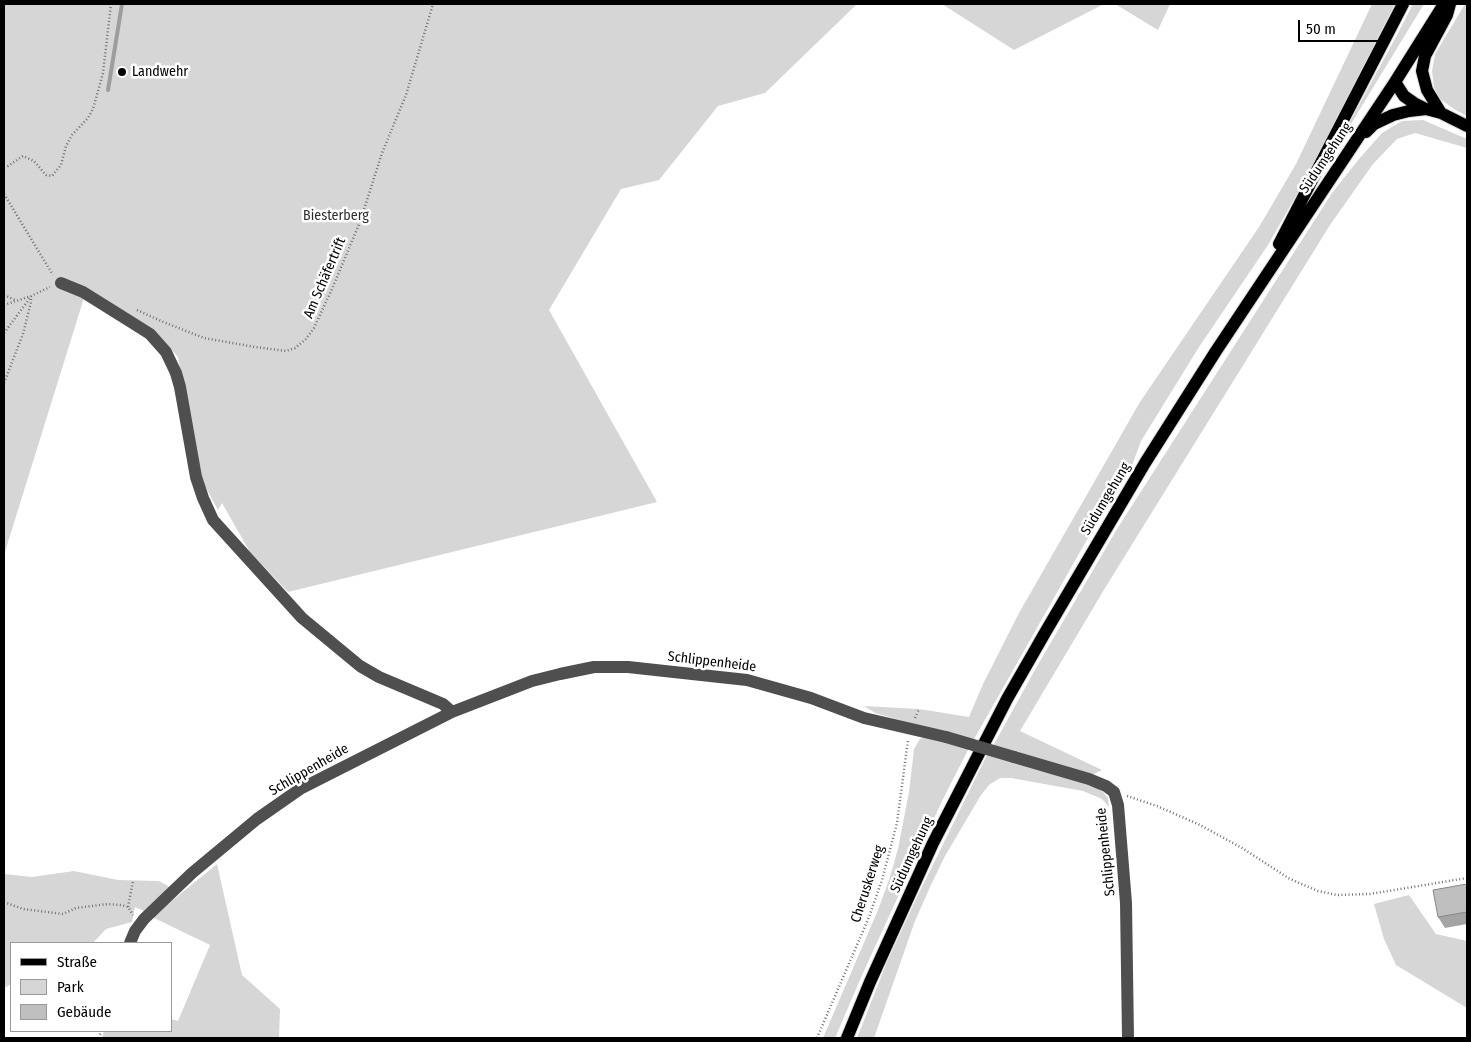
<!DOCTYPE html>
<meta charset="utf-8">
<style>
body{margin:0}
#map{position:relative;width:1471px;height:1042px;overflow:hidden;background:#fff;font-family:"Fira Sans Condensed",sans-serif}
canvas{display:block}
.frame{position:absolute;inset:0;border:5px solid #000;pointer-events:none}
.legend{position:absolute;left:10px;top:942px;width:162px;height:90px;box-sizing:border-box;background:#fff;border:1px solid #999;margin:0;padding:6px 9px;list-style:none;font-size:15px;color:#000}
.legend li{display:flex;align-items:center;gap:10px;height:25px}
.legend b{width:25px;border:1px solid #999}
.scale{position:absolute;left:1298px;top:20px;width:92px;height:22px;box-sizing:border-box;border:2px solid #000;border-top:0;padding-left:6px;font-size:15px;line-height:18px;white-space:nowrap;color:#000;-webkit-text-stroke:4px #fff;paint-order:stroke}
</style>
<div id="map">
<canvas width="1471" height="1042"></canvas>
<div class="frame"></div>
<ul class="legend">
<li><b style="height:6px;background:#000"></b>Straße</li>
<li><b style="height:14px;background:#d6d6d6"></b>Park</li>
<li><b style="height:14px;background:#bfbfbf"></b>Gebäude</li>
</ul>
<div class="scale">50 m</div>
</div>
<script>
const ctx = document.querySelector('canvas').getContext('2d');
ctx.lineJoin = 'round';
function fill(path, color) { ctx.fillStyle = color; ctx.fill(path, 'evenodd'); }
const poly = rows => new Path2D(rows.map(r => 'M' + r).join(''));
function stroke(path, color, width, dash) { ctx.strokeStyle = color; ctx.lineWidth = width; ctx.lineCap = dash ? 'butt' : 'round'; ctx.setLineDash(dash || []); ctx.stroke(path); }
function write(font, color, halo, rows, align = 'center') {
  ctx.font = font + ' "Fira Sans Condensed",sans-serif'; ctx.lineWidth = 5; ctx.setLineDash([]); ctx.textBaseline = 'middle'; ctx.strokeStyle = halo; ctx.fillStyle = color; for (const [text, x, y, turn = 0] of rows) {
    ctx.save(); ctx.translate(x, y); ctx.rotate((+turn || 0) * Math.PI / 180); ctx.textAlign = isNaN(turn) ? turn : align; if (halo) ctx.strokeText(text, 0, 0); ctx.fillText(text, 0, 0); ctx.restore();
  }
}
const green = poly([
 [4,4,857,4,765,93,718,106,659,180,621,189,549,310,657,502,288,592,250,552,222,503,218,510,200,477,178,357,151,328,87,288,4,555],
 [942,4,1104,4,1014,50],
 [1115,4,1170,4,1158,30],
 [1372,4,1395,4,1305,180,1268,245,1199,347,1141,441,1130,471,1085,543,973,741,875,713,864,706,919,709,969,717,983,684,1019,613,1140,402,1259,227,1296,164],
 [1413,4,1424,4,1332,155,1398,33],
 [1465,4,1467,4,1467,116,1454,109,1440,99,1434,87,1432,71,1435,54],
 [1423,120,1467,139,1467,148,1415,133,1397,139,1373,164,1330,225,1105,588,1020,731,1102,770,1092,775,993,746,1036,668,1117,529,1332,193,1359,159,1382,133,1402,121],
 [928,736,969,748,942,801,863,973,835,1038,823,1038,878,910,890,877,898,849,909,792,914,749,920,739],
 [988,753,1097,788,1103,792,1108,798,1109,807,1102,799,1083,791,1011,778,1000,778,989,785,981,795,945,856,930,887,915,921,874,1038,857,1038,887,962,917,897],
 [217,864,242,975,280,1009,279,1038,102,1038,104,1031,171,1031,171,1019,178,1021,210,945,152,917],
 [74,871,118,880,159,881,170,887,144,911,135,907,132,922,106,929,93,943,11,943,11,984,4,988,4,874,32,877],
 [1409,895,1436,934,1467,941,1467,1008,1396,965,1384,939,1374,904]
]);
const stream = poly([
 [108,90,122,4]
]);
const path = poly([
 [4,167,8,166,23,156,34,161,46,175,52,176,61,165,66,146,72,135,88,118,93,109,103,73,111,4],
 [4,194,53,275],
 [4,295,15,300],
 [4,305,31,296,50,287],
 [137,310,161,321,204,338,255,347,286,351,295,348,306,339,314,328,332,289,360,222,382,153,406,95,433,4],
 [4,333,30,298],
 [4,383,23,334,31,302,31,296],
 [915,718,919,709],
 [1127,796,1157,806,1200,825,1242,848,1290,879,1318,891,1337,895,1370,894,1467,878],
 [4,902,23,909,63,914,76,908,108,904,121,905,128,907,133,915],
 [128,907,133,881],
 [99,1038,101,1031],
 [817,1038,869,917,882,880,897,823,908,740]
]);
const minor = poly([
 [61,283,83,292,131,322,150,334,166,352,176,373,180,387,196,477,203,498,213,520,302,618,360,666,379,677,443,704,452,712],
 [1014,757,1089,779,1106,786,1114,792,1118,805,1126,903,1128,1038],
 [130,943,135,931,144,919,192,873,257,819,300,789,452,712,532,681,560,674,594,667,628,667,747,680,811,698,864,718,946,737]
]);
const major = poly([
 [1395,82,1404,96,1414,103,1426,109,1441,113,1467,126],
 [1441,113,1427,90,1422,71,1425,56,1447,15,1450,4],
 [1366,132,1374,124,1393,115,1409,111,1426,109],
 [1279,244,1403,4],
 [847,1038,870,982,933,843,1007,699,1046,631,1145,463,1216,351,1395,82,1444,4]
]);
const minorBridge = poly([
 [946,737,1014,757]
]);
const wall = poly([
 [1467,884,1467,924,1445,928,1438,917]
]);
const building = poly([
 [1467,884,1467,912,1438,917,1433,890,1467,884]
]);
const markers = [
 [122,72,5,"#000"]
];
const poiNames = [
 ["Landwehr",132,72]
];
const streetNames = [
 ["Südumgehung",1326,158,-56],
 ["Am Schäfertrift",325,278,-67],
 ["Südumgehung",1106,499,-59],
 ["Schlippenheide",712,662,7],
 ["Schlippenheide",309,770,-30],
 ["Schlippenheide",1106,852,-96],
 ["Südumgehung",912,855,-65],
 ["Cheruskerweg",868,884,-72]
];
const parkNames = [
 ["Biesterberg",336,216]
];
fill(green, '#d6d6d6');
stroke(stream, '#9d9d9d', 4);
stroke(major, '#dbdbdb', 14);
stroke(path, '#717171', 2.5, [1, 2.5]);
stroke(minor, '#4f4f4f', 12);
stroke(major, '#000', 12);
stroke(minorBridge, '#4f4f4f', 12);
fill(wall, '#a4a4a4');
fill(building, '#bfbfbf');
stroke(building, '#868686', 1);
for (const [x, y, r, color] of markers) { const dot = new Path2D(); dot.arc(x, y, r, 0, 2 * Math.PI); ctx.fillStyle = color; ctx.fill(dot); stroke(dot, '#fff', 2); }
write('14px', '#000', '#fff', poiNames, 'left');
write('14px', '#000', '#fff', streetNames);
write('14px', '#2d2d2d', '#fff', parkNames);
</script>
